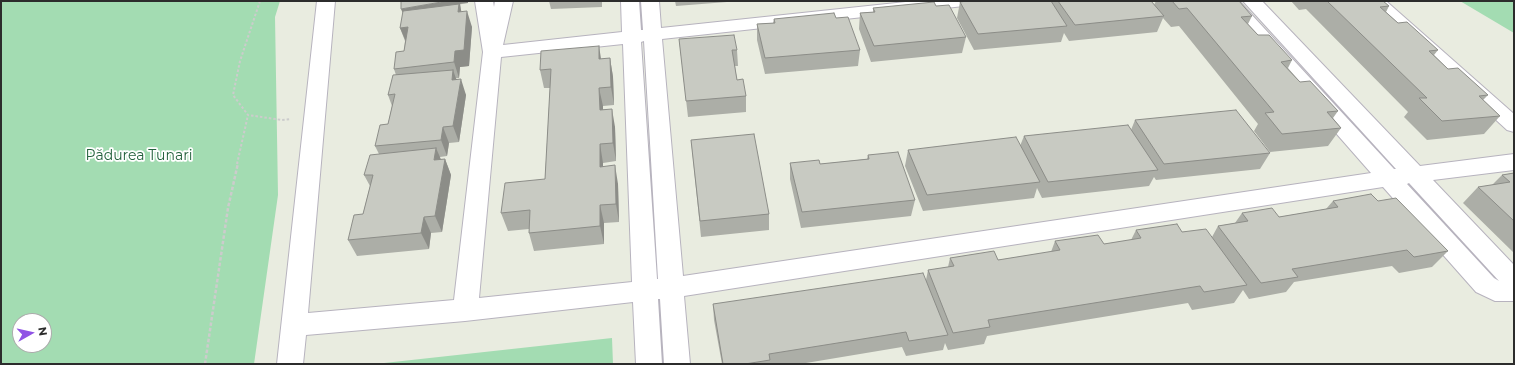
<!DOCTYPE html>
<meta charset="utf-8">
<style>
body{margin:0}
#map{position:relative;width:1515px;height:365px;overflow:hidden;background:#e9ece0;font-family:Montserrat,sans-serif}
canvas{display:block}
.frame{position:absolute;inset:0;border:2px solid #2c2c2c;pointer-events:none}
.north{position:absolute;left:12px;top:313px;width:40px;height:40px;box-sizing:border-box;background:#fff;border:1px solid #ababab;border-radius:50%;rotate:82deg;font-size:11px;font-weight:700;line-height:16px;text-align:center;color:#2c2c2c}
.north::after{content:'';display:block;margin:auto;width:14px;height:18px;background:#9053e5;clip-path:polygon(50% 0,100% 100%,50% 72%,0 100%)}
</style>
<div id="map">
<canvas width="1515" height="365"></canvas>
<div class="frame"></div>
<div class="north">N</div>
</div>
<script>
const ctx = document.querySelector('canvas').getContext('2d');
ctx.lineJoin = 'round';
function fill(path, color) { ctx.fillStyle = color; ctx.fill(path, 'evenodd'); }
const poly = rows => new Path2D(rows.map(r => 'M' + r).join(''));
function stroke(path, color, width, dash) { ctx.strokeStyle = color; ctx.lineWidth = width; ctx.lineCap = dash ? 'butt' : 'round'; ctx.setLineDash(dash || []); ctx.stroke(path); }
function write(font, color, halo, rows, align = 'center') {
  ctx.font = font + ' Montserrat,sans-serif'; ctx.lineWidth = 3.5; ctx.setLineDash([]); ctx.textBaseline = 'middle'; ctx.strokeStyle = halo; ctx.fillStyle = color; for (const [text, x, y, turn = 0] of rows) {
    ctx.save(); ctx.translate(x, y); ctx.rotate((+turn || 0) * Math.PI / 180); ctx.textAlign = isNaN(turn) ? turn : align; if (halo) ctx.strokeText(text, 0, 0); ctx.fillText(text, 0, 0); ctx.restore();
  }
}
const green = poly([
 [1,1,280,1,275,17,278,195,254,364,1,364],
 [20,321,44,321,44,345,20,345],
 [1460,1,1514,1,1514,33],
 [612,338,613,364,375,364]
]);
const pathFar1 = poly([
 [260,1,240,61,233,95,248,115,282,120,291,119],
 [237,164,248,115]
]);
const path = poly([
 [205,364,228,208,238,163]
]);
const minor = poly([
 [317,1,335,1,308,313,454,300,483,52,475,1,493,1,494,7,495,1,513,1,503,45,622,32,621,1,639,1,641,30,643,30,641,1,659,1,661,28,915,1,973,1,970,5,964,6,662,39,683,276,1371,173,1220,1,1239,1,1394,169,1396,169,1243,1,1262,1,1420,166,1514,154,1514,170,1433,180,1514,265,1514,301,1495,301,1476,292,1383,187,684,296,690,364,664,364,660,299,658,299,662,364,636,364,633,302,465,321,306,335,303,364,277,364,317,1],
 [644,41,658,279,657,279,641,42,644,41],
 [623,44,632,282,479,298,501,57,623,44],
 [1409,183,1499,281,1494,278,1407,184,1409,183],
 [1367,1,1386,1,1514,114,1514,132,1507,130,1367,1]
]);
const wall = poly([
 [549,1,602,1,602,7,551,9],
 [675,1,727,1,727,2,676,6],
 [967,1,1151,1,1154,5,1156,1,1239,1,1252,16,1248,24,1258,35,1292,60,1288,68,1300,82,1338,111,1333,118,1341,128,1328,146,1270,152,1254,131,1258,124,1179,26,1171,27,1163,18,1157,32,1069,41,1064,33,1061,42,974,50,957,18,960,2],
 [1291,1,1383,1,1389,6,1386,12,1398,23,1438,50,1434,55,1448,69,1488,95,1483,100,1500,116,1484,134,1427,140,1404,117,1408,112,1306,9,1299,10],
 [468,3,460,4,461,12,472,27,469,66,460,67,459,78,456,78,466,95,459,142,449,143,447,156,440,157,440,159,445,159,451,175,442,232,431,233,429,249,357,256,348,240,363,214,370,186,364,175,379,154,375,146,388,124,392,106,388,95,396,75,394,69,404,51,405,41,400,28,403,14],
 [936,6,966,37,962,53,871,62,859,29,860,13,873,12,873,8],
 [836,18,860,50,858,66,765,74,757,40,757,24,773,23,774,19],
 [679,39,737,50,738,66,735,66,737,80,746,96,746,112,688,117],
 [610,58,613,77,614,105,603,106,603,109,615,127,616,161,603,163,603,166,618,184,619,222,604,223,604,244,534,251,529,233,529,229,508,231,501,213,545,179,550,88,544,88,540,70,601,59],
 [1135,120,1270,153,1260,169,1156,180,1154,177,1149,186,1042,198,1037,188,1034,198,923,211,905,166,908,150,1020,146,1024,136,1131,130],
 [691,140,769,214,769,230,701,237],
 [868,155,915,200,911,216,801,228,790,179,790,163,820,164,867,159],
 [1514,173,1514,253,1463,203,1478,187,1492,185,1502,175],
 [1333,201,1378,201,1448,251,1432,267,1399,273,1392,266,1294,282,1286,292,1249,299,1243,290,1234,303,1192,310,1188,303,987,336,984,344,948,350,945,343,943,350,906,356,902,347,800,364,722,364,714,320,713,304,926,280,928,270,948,267,950,258,998,260,1051,252,1055,241,1104,244,1131,240,1136,230,1182,232,1212,237,1218,226,1235,223,1242,213,1279,217,1326,209]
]);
const shadedWall = poly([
 [447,1,468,1,468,3,460,4,461,10,464,20,406,21,401,9],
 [467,11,472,27,469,66,460,67,459,78,454,62,455,51],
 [408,27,407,44,400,28],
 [599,46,602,65,599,59],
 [610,58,613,77,614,105,611,87],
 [453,70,459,87,452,80],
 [461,79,466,95,459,142,453,126],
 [599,88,603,106,603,128,600,110],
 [612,109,615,127,616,161,613,143],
 [443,127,449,143,447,156,441,140],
 [600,144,603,163,603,185,600,167],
 [436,148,443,164,434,160],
 [445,159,451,175,442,232,435,216],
 [615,165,618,184,619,222,616,204],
 [600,205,604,223,604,244,600,226],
 [424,217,431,233,429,249,421,233]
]);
const building = poly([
 [401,1,447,1,401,9,401,1],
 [967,1,1051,1,1067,26,978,34,960,2,967,1],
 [1058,1,1151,1,1164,16,1075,25,1058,1],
 [1172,1,1239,1,1252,16,1241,17,1258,35,1269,35,1292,60,1281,62,1300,82,1310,81,1338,111,1327,112,1341,128,1282,134,1265,113,1274,112,1187,8,1179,9,1172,1],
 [1327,1,1383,1,1389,6,1380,7,1398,23,1407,22,1438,50,1429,51,1448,69,1458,68,1488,95,1479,96,1500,116,1442,121,1419,98,1427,98,1327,1],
 [934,2,936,6,949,5,966,37,874,46,860,13,875,12,873,8,934,2],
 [459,4,458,12,467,11,464,50,455,51,454,62,394,69,396,52,404,51,408,27,400,28,403,11,459,4],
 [834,13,836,18,848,17,860,50,765,58,757,24,775,23,774,19,834,13],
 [734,35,737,50,732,50,737,80,743,79,746,96,686,101,679,39,734,35],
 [599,46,599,59,610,58,611,87,599,88,600,110,612,109,613,143,600,144,600,167,615,165,616,204,600,205,600,226,529,233,530,210,501,213,505,183,545,179,551,69,540,70,541,51,599,46],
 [453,70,452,80,461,79,453,126,443,127,441,140,375,146,380,125,388,124,395,94,388,95,393,75,453,70],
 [1236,110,1270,153,1164,164,1135,120,1236,110],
 [1128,125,1158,170,1048,182,1024,136,1128,125],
 [754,134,769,214,700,221,691,140,754,134],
 [1016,137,1040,182,927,195,908,150,1016,137],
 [436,148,434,160,445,159,435,216,424,217,421,233,348,240,354,215,363,214,373,175,364,175,370,155,436,148],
 [898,152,915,200,802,212,790,163,819,160,820,164,869,159,868,155,898,152],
 [1514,173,1514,221,1478,187,1510,182,1502,175,1514,173],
 [1371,194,1378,201,1396,198,1448,251,1414,257,1407,250,1292,269,1298,277,1261,283,1218,226,1248,221,1242,213,1272,208,1279,217,1338,207,1333,201,1371,194],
 [1177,224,1182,232,1206,229,1247,285,1204,292,1200,286,988,320,990,327,953,333,928,270,954,266,950,258,994,251,998,260,1060,250,1055,241,1098,235,1104,244,1141,238,1136,230,1177,224],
 [923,273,948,335,909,341,906,332,769,354,770,360,745,364,723,364,713,304,923,273]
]);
const parkNames = [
 ["Pădurea Tunari",139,156]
];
fill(green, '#a3dcb2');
stroke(minor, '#b7b3be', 2);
stroke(pathFar1, '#ccc', 2, [2.5, 2]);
stroke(path, '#ccc', 2.5, [3.5, 2]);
fill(minor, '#fff');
fill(wall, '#acaea7');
fill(shadedWall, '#8c8d88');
fill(building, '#c8cac2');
stroke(building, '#8c8d88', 1);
write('14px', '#23613c', '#fff', parkNames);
</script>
